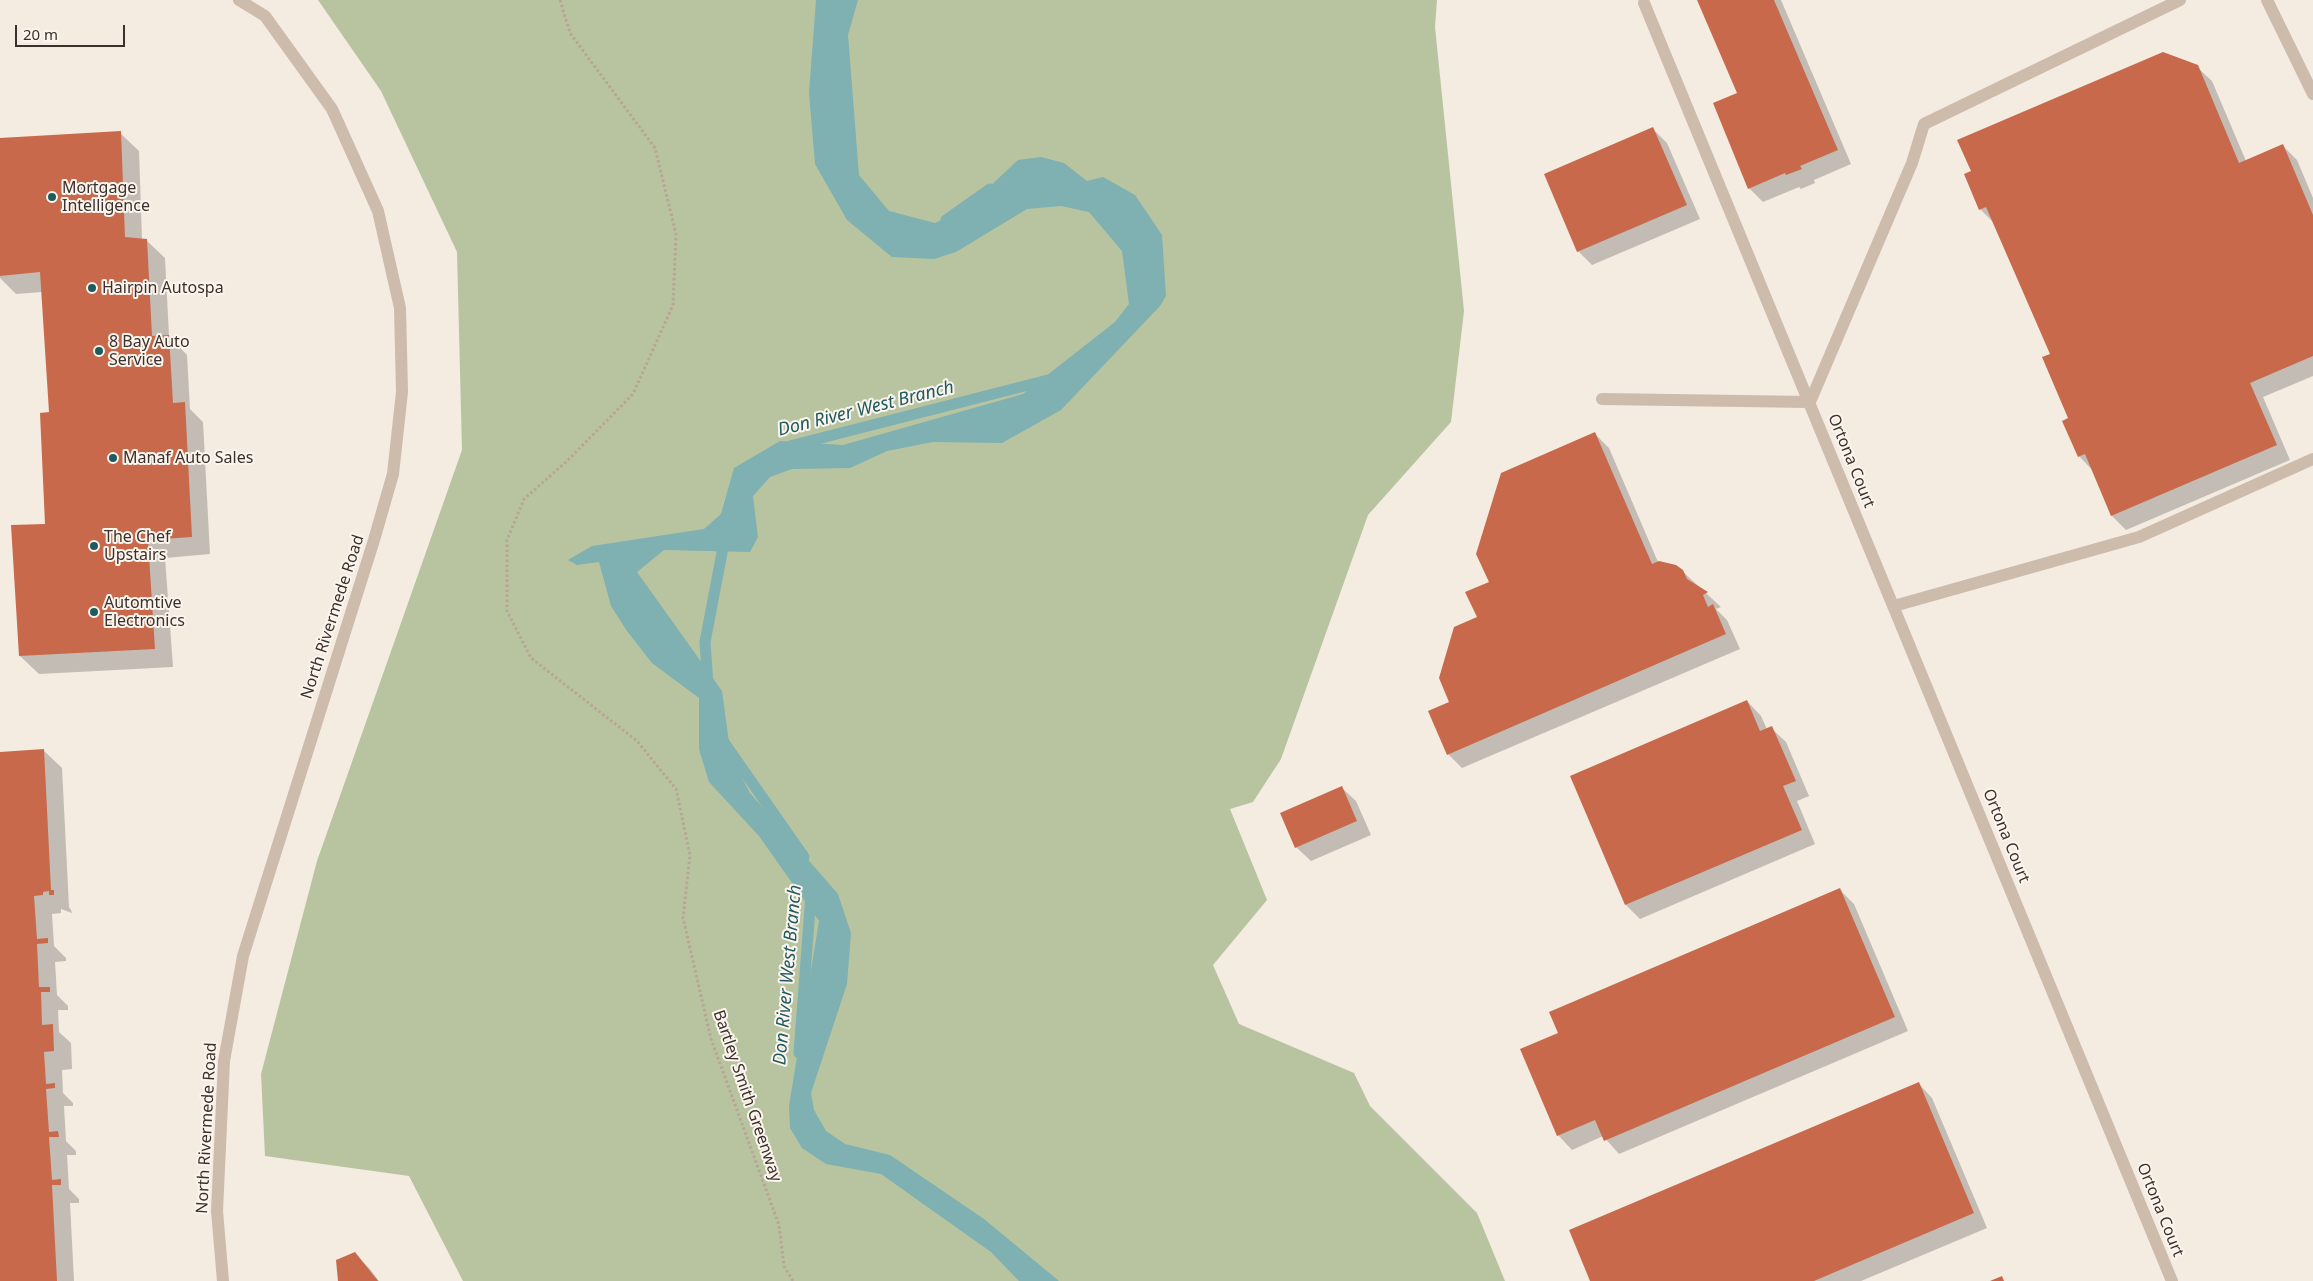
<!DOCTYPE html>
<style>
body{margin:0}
#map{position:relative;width:2313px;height:1281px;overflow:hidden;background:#f4ebe1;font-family:"Noto Sans",sans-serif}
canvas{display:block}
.scale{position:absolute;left:15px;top:25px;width:110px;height:22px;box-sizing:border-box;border:2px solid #3b302b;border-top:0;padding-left:6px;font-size:15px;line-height:18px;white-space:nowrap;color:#3b302b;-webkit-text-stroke:4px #fbf5ee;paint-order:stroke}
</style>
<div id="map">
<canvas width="2313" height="1281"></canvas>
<div class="scale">20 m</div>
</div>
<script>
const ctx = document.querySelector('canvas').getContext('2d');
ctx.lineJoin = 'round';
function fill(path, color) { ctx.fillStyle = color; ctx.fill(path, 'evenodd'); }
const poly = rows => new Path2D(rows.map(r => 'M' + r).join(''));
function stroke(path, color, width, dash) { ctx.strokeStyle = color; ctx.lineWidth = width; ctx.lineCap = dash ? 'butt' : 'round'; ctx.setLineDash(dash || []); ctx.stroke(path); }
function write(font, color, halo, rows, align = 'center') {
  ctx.font = font + ' "Noto Sans",sans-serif'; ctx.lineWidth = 4; ctx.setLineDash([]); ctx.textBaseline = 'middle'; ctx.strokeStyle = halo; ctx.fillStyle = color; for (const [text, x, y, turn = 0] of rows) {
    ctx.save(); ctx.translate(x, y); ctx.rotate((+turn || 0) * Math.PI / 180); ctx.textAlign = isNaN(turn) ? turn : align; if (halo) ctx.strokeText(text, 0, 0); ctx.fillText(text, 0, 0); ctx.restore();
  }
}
const green = poly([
 [318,0,1437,0,1435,27,1464,311,1451,422,1368,515,1281,759,1253,802,1230,809,1267,900,1213,965,1239,1024,1354,1073,1370,1106,1477,1213,1505,1281,463,1281,409,1176,265,1156,261,1074,317,861,462,450,457,252,381,91]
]);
const water = poly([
 [816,0,858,0,848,35,859,175,889,211,935,223,969,206,1018,160,1041,157,1064,163,1087,181,1103,177,1135,195,1162,235,1166,296,1160,306,1061,410,1002,443,933,442,887,451,850,468,792,469,770,477,753,496,758,537,750,552,664,550,637,572,722,691,731,757,750,793,838,894,851,933,847,984,811,1093,814,1110,826,1131,845,1144,890,1155,984,1219,1059,1281,1019,1281,991,1252,881,1174,826,1164,802,1148,790,1128,789,1106,819,921,759,836,709,782,699,749,699,698,652,663,627,631,611,606,599,562,577,565,568,560,592,546,704,529,721,514,734,468,780,441,843,445,1023,394,1115,322,1129,304,1122,251,1089,212,1061,206,1027,209,956,252,934,259,892,257,847,220,815,164,809,93]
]);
const shadow = poly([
 [1699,0,1781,0,1851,164,1814,180,1815,183,1801,189,1799,187,1763,202,1749,188,1739,94],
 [2197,67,2212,81,2246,161,2283,146,2297,160,2313,198,2313,376,2263,397,2290,460,2126,530,2112,516,2093,471,2079,456,2051,355,1995,224,1980,209],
 [1653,129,1667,143,1700,219,1592,265,1578,251],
 [120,133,139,151,142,240,146,240,165,258,169,336,187,355,190,409,203,422,210,554,165,558,173,667,39,674,20,656,46,525,50,414,42,292,16,294,0,278,0,139],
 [1595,434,1609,448,1658,562,1681,570,1721,607,1716,609,1727,620,1740,649,1462,768,1448,754,1451,703,1491,582],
 [1747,701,1761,716,1767,729,1771,728,1786,742,1809,796,1797,801,1815,844,1640,919,1626,905,1571,776],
 [43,750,62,768,69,907,71,910,72,913,61,909,61,913,52,914,54,946,66,958,66,961,55,962,57,995,68,1006,68,1010,58,1010,59,1032,71,1043,72,1069,62,1070,63,1093,73,1103,73,1106,64,1106,66,1141,76,1151,76,1155,67,1155,69,1189,79,1199,79,1203,70,1203,74,1281,0,1281,0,753],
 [1341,787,1356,801,1371,835,1311,861,1296,847],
 [1840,890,1854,904,1908,1031,1619,1154,1603,1136,1572,1150,1558,1135],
 [1918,1083,1932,1098,1987,1228,1861,1281,1592,1281],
 [354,1253,369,1268,379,1281,339,1281]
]);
const stream = poly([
 [946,220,990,189],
 [790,446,1048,380],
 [708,684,705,642,725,537],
 [723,741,804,857],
 [799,1053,811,895]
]);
const building = poly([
 [1697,0,1774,0,1838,150,1800,166,1802,169,1786,175,1785,173,1748,189,1713,103,1737,93],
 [2163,52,2198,65,2239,163,2283,144,2313,215,2313,356,2250,383,2277,445,2111,516,2085,454,2078,457,2062,421,2068,418,2042,357,2050,354,1986,207,1979,210,1964,174,1971,171,1957,140],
 [1653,127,1687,205,1577,252,1544,174],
 [121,131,125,237,147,239,152,336,169,335,173,403,185,402,192,537,148,540,155,649,19,656,11,525,45,524,40,413,49,412,40,272,0,276,0,138],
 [1595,432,1652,564,1659,561,1676,565,1683,570,1687,579,1708,592,1703,595,1708,607,1713,604,1726,634,1447,755,1428,711,1449,702,1439,678,1454,627,1477,617,1465,592,1489,582,1476,554,1501,473],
 [1747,700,1760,731,1772,726,1796,781,1783,786,1802,830,1625,905,1570,776],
 [44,749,51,890,54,890,54,895,49,895,49,891,43,892,43,895,34,896,37,939,48,938,48,943,37,944,39,987,50,987,50,992,41,992,42,1025,53,1024,54,1051,44,1052,46,1084,55,1083,55,1088,46,1089,49,1132,58,1131,59,1137,49,1137,52,1180,61,1179,61,1185,52,1185,57,1281,0,1281,0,752],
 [1342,786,1357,821,1295,848,1280,813],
 [1840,888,1895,1017,1604,1141,1595,1120,1557,1136,1520,1049,1558,1033,1549,1012],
 [1919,1082,1974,1213,1814,1281,1590,1281,1569,1230],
 [355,1252,378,1281,338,1281,336,1260],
 [2002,1276,2004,1281,1990,1281]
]);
const path = poly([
 [560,0,570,33,655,148,676,234,673,305,633,394,567,461,524,499,507,540,507,611,531,658,637,741,676,789,690,855,683,918,711,1039,779,1225,784,1266,793,1281]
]);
const minor = poly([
 [2267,0,2313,94],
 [1644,3,2172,1281],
 [1602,399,1810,402],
 [1810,402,1912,163,1924,124,2180,0],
 [1894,606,2139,537,2313,459],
 [223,1281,217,1211,224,1061,243,956,374,540,393,474,402,392,400,308,378,211,332,109,265,16,239,0]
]);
const markers = [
 [52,197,5,"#1f5a5e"],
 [92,288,5,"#1f5a5e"],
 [99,351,5,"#1f5a5e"],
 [113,458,5,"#1f5a5e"],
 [94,546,5,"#1f5a5e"],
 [94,612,5,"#1f5a5e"]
];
const poiNames = [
 ["Mortgage",62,188],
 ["Intelligence",62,206],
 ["Hairpin Autospa",102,288],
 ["8 Bay Auto",109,342],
 ["Service",109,360],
 ["Manaf Auto Sales",123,458],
 ["The Chef",104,537],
 ["Upstairs",104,555],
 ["Automtive",104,603],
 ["Electronics",104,621]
];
const streetNames = [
 ["Ortona Court",1851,461,68],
 ["North Rivermede Road",333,617,-72],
 ["Ortona Court",2006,836,68],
 ["Bartley Smith Greenway",747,1096,71],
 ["North Rivermede Road",207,1128,-87],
 ["Ortona Court",2160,1210,68]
];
const waterNames = [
 ["Don River West Branch",866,409,-14],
 ["Don River West Branch",788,975,-85]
];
fill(green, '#b8c4a0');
fill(water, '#7fb0b2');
fill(shadow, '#0003');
stroke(stream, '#7fb0b2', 11);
fill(building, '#c8694b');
stroke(path, '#b9a596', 3, [2.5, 2.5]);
stroke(minor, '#cdbbac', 12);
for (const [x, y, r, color] of markers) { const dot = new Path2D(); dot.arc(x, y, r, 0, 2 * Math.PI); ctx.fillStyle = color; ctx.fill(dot); stroke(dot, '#fbf5ee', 2); }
write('16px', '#3b302b', '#fbf5ee', poiNames, 'left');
write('16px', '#3b302b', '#fbf5ee', streetNames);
write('italic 18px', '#1f5a5e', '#fbf5ee', waterNames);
</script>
